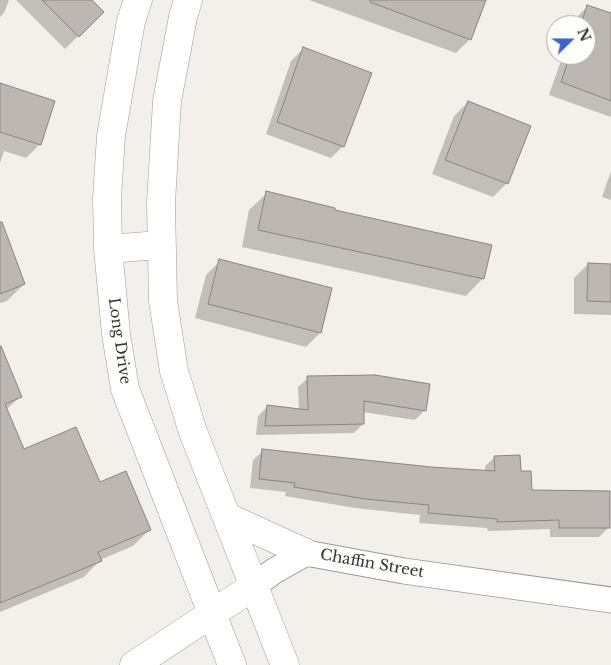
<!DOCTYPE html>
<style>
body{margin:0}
#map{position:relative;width:611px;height:665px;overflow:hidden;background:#f3efea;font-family:"Libre Baskerville",serif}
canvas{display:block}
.north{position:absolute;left:546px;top:15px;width:50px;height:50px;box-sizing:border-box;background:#fffdf9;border:1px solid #aeada9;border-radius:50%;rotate:68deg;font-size:14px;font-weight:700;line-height:20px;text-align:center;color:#353432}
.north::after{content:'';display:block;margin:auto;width:18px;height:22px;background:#3b65d5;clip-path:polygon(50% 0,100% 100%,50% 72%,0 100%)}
</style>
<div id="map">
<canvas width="611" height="665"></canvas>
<div class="north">N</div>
</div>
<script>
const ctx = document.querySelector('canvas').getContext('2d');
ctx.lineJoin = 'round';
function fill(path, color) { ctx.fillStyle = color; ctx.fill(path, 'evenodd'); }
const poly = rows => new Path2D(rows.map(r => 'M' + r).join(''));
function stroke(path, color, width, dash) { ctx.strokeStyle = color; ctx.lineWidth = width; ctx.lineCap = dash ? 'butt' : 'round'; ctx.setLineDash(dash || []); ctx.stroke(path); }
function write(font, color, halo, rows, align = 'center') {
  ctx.font = font + ' "Libre Baskerville",serif'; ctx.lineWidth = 4.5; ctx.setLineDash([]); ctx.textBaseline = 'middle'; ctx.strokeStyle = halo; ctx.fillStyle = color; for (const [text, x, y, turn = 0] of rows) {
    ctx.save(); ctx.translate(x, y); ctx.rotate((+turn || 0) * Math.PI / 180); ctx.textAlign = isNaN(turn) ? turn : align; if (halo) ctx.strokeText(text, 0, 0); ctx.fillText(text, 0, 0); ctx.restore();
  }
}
const shadow = poly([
 [0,0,9,0,4,13,0,17],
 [16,0,90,0,102,12,65,49],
 [309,0,485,0,470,39,456,53],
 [587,7,611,14,611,117,549,95,563,55,586,55,586,25,573,25,575,19],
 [303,49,343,146,331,158,266,134,291,61],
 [0,85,40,144,26,158,4,151,0,163],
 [468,102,507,183,493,197,432,174,454,116],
 [611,171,611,200,602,197],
 [267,193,333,211,483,278,466,296,242,247,249,210],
 [0,248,24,284,7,301,0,303],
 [220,261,331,289,320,333,306,347,195,318,206,275],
 [588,264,611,265,611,315,574,314,574,278],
 [0,346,20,397,0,415],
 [308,378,425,410,415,420,363,412,363,424,354,433,256,435,258,416,268,406,299,410,298,387],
 [0,445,100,483,149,530,133,546,100,560,84,577,0,612],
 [263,451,431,468,485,471,485,466,495,457,520,472,530,491,608,528,599,537,550,537,550,529,488,531,487,528,419,523,420,515,355,508,285,496,286,492,250,488,253,460]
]);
const building = poly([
 [42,0,92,0,104,12,79,37,42,0],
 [370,0,486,0,471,40,370,2,370,0],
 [587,5,611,13,611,101,561,82,570,55,586,55,586,25,581,25,587,5],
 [303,47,372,73,344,147,277,122,303,47],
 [0,83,55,101,41,145,0,132,0,83],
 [468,101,531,126,508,184,445,160,468,101],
 [266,191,335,208,335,210,492,245,484,279,258,230,266,191],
 [0,222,2,222,25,284,0,294,0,222],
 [219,259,332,288,321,333,208,304,219,259],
 [588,263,611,264,611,302,587,301,588,263],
 [0,346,1,346,22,397,5,404,24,449,76,427,100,482,126,471,151,530,98,552,102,561,0,603,0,346],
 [375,375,430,384,426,411,364,401,364,424,265,426,267,405,308,410,307,376,375,375],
 [262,449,431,467,495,471,494,456,520,455,521,471,531,471,532,490,610,491,610,528,559,528,559,520,497,522,497,519,428,513,429,505,365,499,294,487,295,483,259,479,262,449]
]);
const street = poly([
 [254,586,274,571,306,553,404,571,611,600]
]);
const secondary = poly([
 [138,0,131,21,111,136,107,198,108,249,116,334,125,389,232,665],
 [188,0,183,17,167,101,161,203,163,301,174,371,193,432,285,665],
 [108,249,160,245],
 [227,517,306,553],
 [134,665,254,586]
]);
const streetNames = [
 ["Long Drive",119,341,82],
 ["Chaffin Street",372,564,10]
];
fill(shadow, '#0003');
fill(building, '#bdb7b4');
stroke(building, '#898381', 1);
stroke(street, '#9d9994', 27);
stroke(secondary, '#9d9994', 29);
stroke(street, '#fff', 25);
stroke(secondary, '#fff', 28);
write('15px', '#353432', '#fffdf9', streetNames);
</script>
